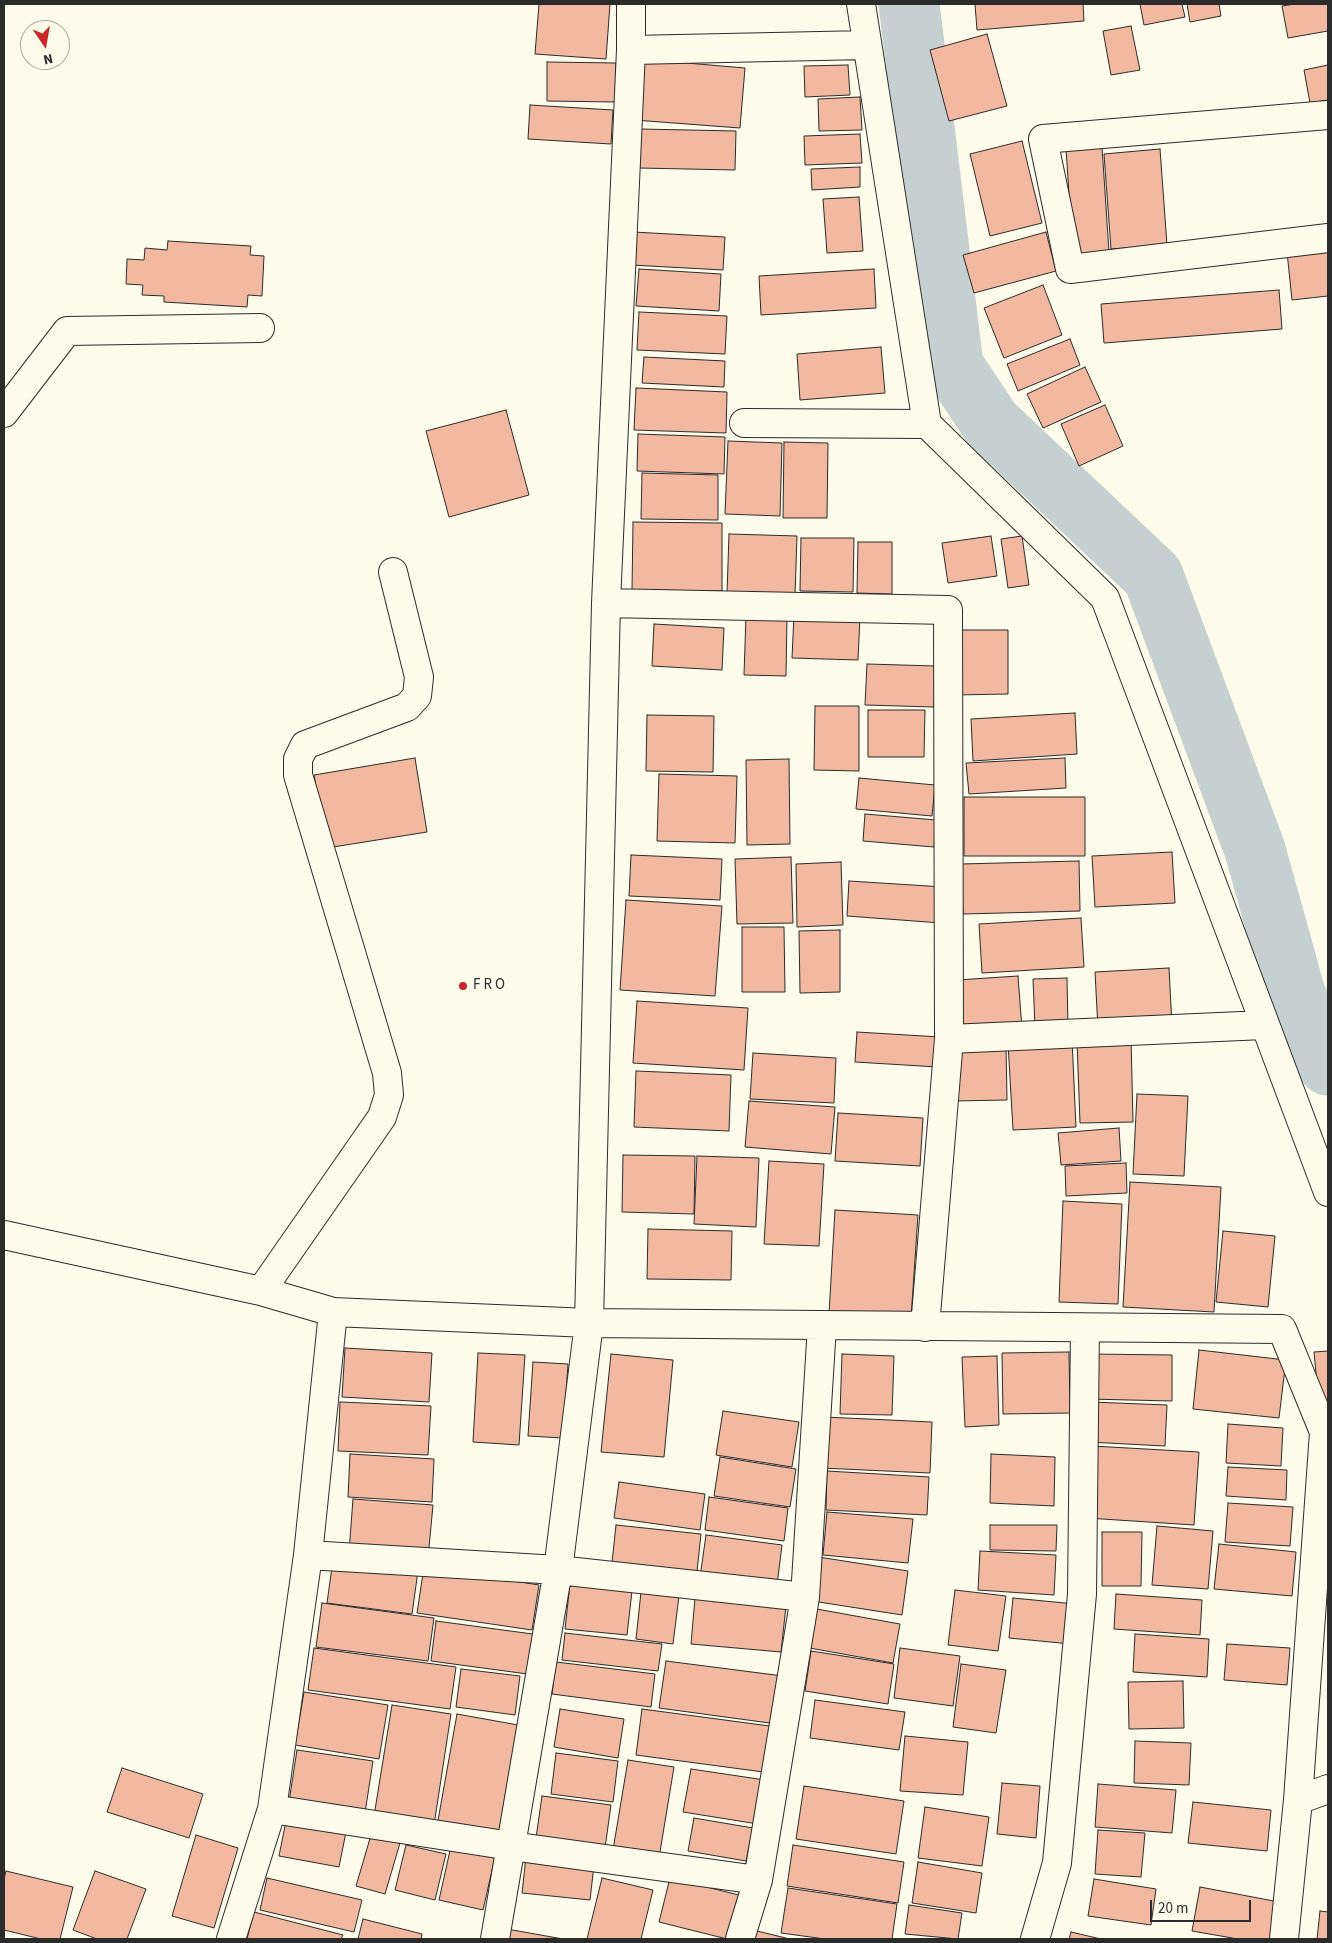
<!DOCTYPE html>
<style>
body{margin:0}
#map{position:relative;width:1332px;height:1943px;overflow:hidden;background:#fdfbea;font-family:"Source Sans 3",sans-serif}
canvas{display:block}
.frame{position:absolute;inset:0;border:5px solid #2b2b2b;pointer-events:none}
.north{position:absolute;left:20px;top:20px;width:50px;height:50px;box-sizing:border-box;background:#fdfbea;border:1px solid #a9a89e;border-radius:50%;rotate:168deg;font-size:14px;font-weight:700;line-height:20px;text-align:center;color:#2b2b2b}
.north::after{content:'';display:block;margin:auto;width:18px;height:22px;background:#c62828;clip-path:polygon(50% 0,100% 100%,50% 72%,0 100%)}
.scale{position:absolute;left:1150px;top:1900px;width:101px;height:22px;box-sizing:border-box;border:2px solid #2b2b2b;border-top:0;padding-left:6px;font-size:15px;line-height:18px;white-space:nowrap;color:#2b2b2b;-webkit-text-stroke:4px #fdfbea;paint-order:stroke}
</style>
<div id="map">
<canvas width="1332" height="1943"></canvas>
<div class="frame"></div>
<div class="north">N</div>
<div class="scale">20 m</div>
</div>
<script>
const ctx = document.querySelector('canvas').getContext('2d');
ctx.lineJoin = 'round';
const poly = rows => new Path2D(rows.map(r => 'M' + r).join(''));
function stroke(path, color, width, dash) { ctx.strokeStyle = color; ctx.lineWidth = width; ctx.lineCap = dash ? 'butt' : 'round'; ctx.setLineDash(dash || []); ctx.stroke(path); }
function fill(path, color) { ctx.fillStyle = color; ctx.fill(path, 'evenodd'); }
function write(font, color, halo, rows, align = 'center') {
  ctx.font = font + ' "Source Sans 3",sans-serif'; ctx.lineWidth = 4; ctx.setLineDash([]); ctx.textBaseline = 'middle'; ctx.strokeStyle = halo; ctx.fillStyle = color; for (const [text, x, y, turn = 0] of rows) {
    ctx.save(); ctx.translate(x, y); ctx.rotate((+turn || 0) * Math.PI / 180); ctx.textAlign = isNaN(turn) ? turn : align; if (halo) ctx.strokeText(text, 0, 0); ctx.fillText(text, 0, 0); ctx.restore();
  }
}
const river = poly([
 [909,4,953,366,991,423,1153,576,1255,850,1295,994,1328,1065]
]);
const building = poly([
 [539,4,610,4,606,59,535,54,539,4],
 [975,4,1083,4,1084,21,977,30,975,4],
 [1140,4,1182,4,1185,17,1144,25,1140,4],
 [1187,4,1219,4,1221,16,1190,22,1187,4],
 [1295,4,1328,4,1328,31,1288,38,1282,6,1295,4],
 [1131,26,1140,70,1111,75,1103,31,1131,26],
 [987,34,1007,106,949,121,930,50,987,34],
 [640,59,745,68,740,128,634,120,640,59],
 [547,62,616,63,615,102,547,101,547,62],
 [848,65,850,95,805,97,804,66,848,65],
 [1328,65,1328,100,1310,103,1304,70,1328,65],
 [860,97,862,130,819,131,818,99,860,97],
 [530,105,613,110,611,144,528,139,530,105],
 [640,129,736,131,735,170,639,168,640,129],
 [860,134,862,163,805,165,804,136,860,134],
 [1022,141,1042,223,990,236,970,154,1022,141],
 [1102,147,1109,252,1073,254,1066,149,1102,147],
 [1160,149,1167,245,1111,249,1104,154,1160,149],
 [860,167,860,187,812,190,811,169,860,167],
 [859,197,863,251,827,253,823,199,859,197],
 [633,232,725,237,723,270,631,265,633,232],
 [1046,232,1056,271,974,293,963,255,1046,232],
 [168,241,251,246,250,255,264,256,262,296,248,295,247,307,164,302,164,296,142,295,143,285,126,284,127,259,144,260,145,248,167,250,168,241],
 [1328,248,1328,296,1292,300,1287,252,1328,248],
 [639,269,721,274,719,311,636,306,639,269],
 [874,269,876,308,761,315,759,276,874,269],
 [1043,285,1062,335,1004,358,984,308,1043,285],
 [1279,290,1282,329,1104,343,1101,304,1279,290],
 [639,312,727,316,725,354,637,350,639,312],
 [1070,339,1080,365,1018,391,1007,364,1070,339],
 [881,347,885,393,800,400,797,354,881,347],
 [644,357,725,361,724,387,642,383,644,357],
 [1085,367,1101,402,1043,428,1027,394,1085,367],
 [636,388,727,392,726,433,634,430,636,388],
 [1105,405,1123,446,1079,466,1061,424,1105,405],
 [506,410,529,495,449,517,426,431,506,410],
 [638,434,725,437,724,474,637,471,638,434],
 [728,441,782,443,780,516,725,514,728,441],
 [784,442,828,443,827,518,783,518,784,442],
 [642,473,718,475,718,520,641,519,642,473],
 [633,522,722,523,722,591,632,590,633,522],
 [729,534,797,536,795,596,727,594,729,534],
 [991,536,997,576,948,583,942,543,991,536],
 [1022,536,1029,585,1008,588,1001,539,1022,536],
 [801,538,854,538,853,592,800,591,801,538],
 [858,542,892,542,892,594,857,593,858,542],
 [794,614,860,616,858,660,792,658,794,614],
 [746,616,787,616,786,676,744,675,746,616],
 [654,624,724,628,722,670,652,666,654,624],
 [955,630,1008,630,1008,694,955,695,955,630],
 [867,664,936,666,934,707,865,705,867,664],
 [815,706,859,706,859,771,814,770,815,706],
 [868,710,925,710,924,757,868,757,868,710],
 [1075,713,1077,754,973,761,971,719,1075,713],
 [647,715,714,716,713,772,646,771,647,715],
 [415,758,427,832,327,848,314,775,415,758],
 [1065,758,1066,788,969,794,966,763,1065,758],
 [789,759,790,844,747,845,746,760,789,759],
 [659,774,737,776,735,843,657,841,659,774],
 [859,778,935,785,932,816,856,809,859,778],
 [964,797,1085,797,1085,856,964,856,964,797],
 [865,814,936,820,934,847,863,841,865,814],
 [1172,852,1175,903,1095,907,1092,856,1172,852],
 [631,855,722,859,720,900,629,896,631,855],
 [791,857,793,923,737,924,735,859,791,857],
 [1079,861,1080,911,963,914,961,864,1079,861],
 [841,862,843,925,797,927,796,864,841,862],
 [849,881,944,887,941,923,847,916,849,881],
 [626,900,722,906,715,996,620,990,626,900],
 [1081,918,1084,967,982,973,979,924,1081,918],
 [742,927,784,927,785,992,742,992,742,927],
 [840,930,840,992,800,993,799,931,840,930],
 [1169,968,1172,1026,1098,1029,1095,972,1169,968],
 [1018,976,1022,1029,961,1033,957,980,1018,976],
 [1067,978,1068,1026,1035,1027,1033,979,1067,978],
 [637,1001,748,1008,744,1070,633,1063,637,1001],
 [857,1032,940,1037,938,1067,855,1062,857,1032],
 [1131,1038,1133,1122,1080,1123,1077,1041,1131,1038],
 [1072,1039,1076,1127,1013,1130,1008,1043,1072,1039],
 [952,1045,1006,1045,1007,1100,953,1101,952,1045],
 [753,1053,836,1058,834,1103,750,1099,753,1053],
 [636,1071,731,1075,729,1131,634,1127,636,1071],
 [1137,1094,1188,1096,1184,1176,1133,1174,1137,1094],
 [749,1101,835,1107,831,1154,745,1147,749,1101],
 [838,1113,923,1118,920,1166,835,1161,838,1113],
 [1119,1128,1121,1161,1061,1165,1058,1133,1119,1128],
 [623,1155,695,1156,694,1214,622,1212,623,1155],
 [697,1156,759,1158,756,1227,694,1224,697,1156],
 [769,1161,824,1164,819,1246,764,1244,769,1161],
 [1126,1163,1127,1193,1066,1196,1065,1166,1126,1163],
 [1130,1182,1221,1187,1214,1312,1123,1307,1130,1182],
 [1063,1201,1122,1204,1118,1304,1059,1302,1063,1201],
 [835,1210,918,1215,911,1318,829,1314,835,1210],
 [648,1229,732,1231,731,1280,647,1279,648,1229],
 [1223,1231,1275,1236,1268,1307,1216,1302,1223,1231],
 [345,1348,432,1353,429,1402,342,1397,345,1348],
 [1199,1350,1286,1360,1279,1418,1193,1409,1199,1350],
 [1328,1351,1328,1403,1318,1394,1314,1352,1328,1351],
 [1069,1352,1070,1413,1003,1414,1002,1353,1069,1352],
 [478,1353,525,1355,519,1445,473,1442,478,1353],
 [611,1354,673,1360,664,1457,601,1452,611,1354],
 [842,1354,894,1356,892,1415,840,1414,842,1354],
 [1090,1354,1172,1355,1172,1401,1088,1399,1090,1354],
 [997,1356,999,1425,965,1427,962,1357,997,1356],
 [533,1362,568,1364,563,1438,528,1436,533,1362],
 [340,1402,431,1406,428,1455,338,1451,340,1402],
 [1091,1402,1167,1405,1165,1446,1088,1442,1091,1402],
 [723,1411,799,1422,792,1467,716,1455,723,1411],
 [824,1417,932,1422,930,1473,821,1468,824,1417],
 [1228,1424,1283,1428,1281,1466,1226,1463,1228,1424],
 [1092,1446,1199,1452,1194,1525,1087,1518,1092,1446],
 [350,1454,434,1459,432,1502,348,1497,350,1454],
 [991,1454,1055,1457,1054,1506,990,1503,991,1454],
 [720,1457,796,1469,790,1507,714,1496,720,1457],
 [1228,1467,1287,1470,1286,1500,1226,1496,1228,1467],
 [827,1471,929,1477,927,1515,826,1510,827,1471],
 [619,1482,705,1494,700,1530,614,1518,619,1482],
 [709,1497,788,1508,784,1541,705,1530,709,1497],
 [353,1499,433,1505,428,1558,349,1552,353,1499],
 [1228,1503,1293,1507,1290,1546,1225,1542,1228,1503],
 [827,1512,913,1519,908,1563,823,1555,827,1512],
 [616,1525,701,1534,696,1581,611,1572,616,1525],
 [990,1525,1057,1525,1056,1551,990,1550,990,1525],
 [1157,1526,1213,1531,1208,1589,1152,1585,1157,1526],
 [1102,1532,1142,1532,1141,1586,1102,1586,1102,1532],
 [706,1535,782,1545,776,1593,699,1584,706,1535],
 [1219,1544,1296,1552,1292,1596,1214,1589,1219,1544],
 [980,1551,1056,1555,1054,1595,978,1590,980,1551],
 [812,1556,908,1571,902,1615,806,1600,812,1556],
 [333,1560,418,1571,412,1614,327,1603,333,1560],
 [424,1567,539,1585,532,1630,417,1613,424,1567],
 [570,1584,632,1591,627,1635,565,1629,570,1584],
 [955,1590,1006,1596,998,1651,948,1645,955,1590],
 [641,1592,679,1596,673,1644,636,1639,641,1592],
 [1116,1594,1202,1600,1200,1635,1114,1629,1116,1594],
 [695,1598,786,1606,781,1652,691,1644,695,1598],
 [1013,1598,1075,1604,1071,1644,1009,1638,1013,1598],
 [322,1603,434,1618,428,1661,316,1647,322,1603],
 [811,1608,900,1624,893,1663,804,1647,811,1608],
 [436,1621,540,1635,535,1675,431,1661,436,1621],
 [565,1633,662,1644,658,1671,562,1660,565,1633],
 [1135,1634,1209,1639,1207,1677,1133,1672,1135,1634],
 [1227,1644,1290,1648,1287,1685,1224,1680,1227,1644],
 [314,1648,456,1667,450,1709,308,1690,314,1648],
 [900,1648,960,1656,953,1706,894,1698,900,1648],
 [811,1651,894,1664,888,1704,805,1691,811,1651],
 [666,1661,783,1676,777,1724,659,1708,666,1661],
 [556,1662,655,1674,651,1707,552,1694,556,1662],
 [961,1664,1006,1670,996,1733,953,1727,961,1664],
 [461,1669,520,1676,515,1715,456,1707,461,1669],
 [1183,1681,1184,1728,1129,1729,1128,1682,1183,1681],
 [304,1692,388,1705,379,1759,295,1745,304,1692],
 [815,1700,905,1712,899,1750,810,1738,815,1700],
 [392,1705,451,1714,434,1825,374,1816,392,1705],
 [560,1709,624,1719,618,1758,554,1747,560,1709],
 [642,1709,777,1727,771,1773,636,1755,642,1709],
 [457,1714,518,1725,498,1837,437,1826,457,1714],
 [905,1736,968,1742,963,1795,900,1791,905,1736],
 [1135,1741,1191,1743,1189,1785,1134,1783,1135,1741],
 [297,1750,373,1761,365,1813,289,1802,297,1750],
 [556,1753,618,1761,613,1802,551,1794,556,1753],
 [628,1760,674,1767,659,1858,613,1850,628,1760],
 [122,1768,203,1794,189,1838,107,1812,122,1768],
 [691,1769,765,1780,758,1824,683,1812,691,1769],
 [1002,1783,1040,1786,1036,1838,997,1834,1002,1783],
 [1098,1784,1176,1790,1172,1833,1095,1827,1098,1784],
 [804,1786,904,1801,896,1854,796,1839,804,1786],
 [542,1796,611,1805,605,1848,536,1838,542,1796],
 [1193,1802,1271,1810,1267,1851,1188,1843,1193,1802],
 [925,1807,989,1817,982,1866,918,1858,925,1807],
 [694,1818,753,1828,746,1861,688,1851,694,1818],
 [286,1821,346,1832,339,1867,279,1856,286,1821],
 [1098,1830,1145,1833,1141,1877,1095,1874,1098,1830],
 [196,1835,238,1848,214,1928,172,1916,196,1835],
 [371,1835,400,1843,385,1894,356,1886,371,1835],
 [406,1845,446,1854,435,1900,395,1890,406,1845],
 [793,1845,904,1862,898,1903,787,1886,793,1845],
 [451,1846,495,1857,483,1910,439,1900,451,1846],
 [526,1857,594,1865,590,1900,522,1893,526,1857],
 [918,1862,982,1873,976,1913,912,1903,918,1862],
 [6,1871,73,1887,60,1939,41,1939,4,1930,4,1879,6,1871],
 [95,1871,146,1889,127,1939,97,1939,73,1930,95,1871],
 [267,1878,362,1900,354,1932,260,1910,267,1878],
 [602,1878,653,1890,641,1939,587,1939,602,1878],
 [670,1878,743,1896,727,1939,659,1922,670,1878],
 [1094,1879,1156,1889,1151,1925,1088,1916,1094,1879],
 [1200,1887,1279,1902,1272,1939,1238,1939,1192,1931,1200,1887],
 [788,1888,897,1904,892,1939,825,1939,781,1933,788,1888],
 [909,1905,962,1913,958,1939,905,1934,909,1905],
 [1320,1911,1328,1912,1328,1939,1317,1939,1320,1911],
 [254,1912,343,1935,341,1939,247,1939,254,1912],
 [363,1919,422,1934,421,1939,358,1939,363,1919],
 [507,1929,563,1939,505,1939,507,1929],
 [757,1931,790,1939,755,1939,757,1931],
 [1071,1932,1101,1939,1069,1939,1071,1932]
]);
const minor = poly([
 [861,4,927,424,1105,598,1328,1192],
 [631,50,867,45],
 [1328,115,1043,139,1070,269,1328,238],
 [4,413,67,331,260,328],
 [744,423,927,424],
 [606,603,948,610,949,1039,925,1327],
 [949,1039,1264,1025],
 [4,1235,261,1291,333,1312,589,1323,1282,1329,1324,1432,1298,1800,1284,1939],
 [261,1291,382,1117,389,1095,387,1073,298,775,298,759,305,745,407,707,417,696,419,677,393,572],
 [308,1555,558,1570,805,1597],
 [1298,1800,1328,1789],
 [272,1809,511,1846,758,1880],
 [231,1939,272,1809,308,1555,333,1312],
 [495,1939,558,1570,589,1323,606,603,631,50,631,4],
 [740,1939,758,1880,805,1597,822,1326],
 [1035,1939,1057,1863,1082,1594,1085,1328]
]);
const markers = [
 [463,986,5,"#c62828"]
];
const poiNames = [
 ["F R O",473,986]
];
stroke(river, '#c7d0d0', 61);
fill(building, '#f2b8a0');
stroke(building, '#2b2b2b', 1);
stroke(minor, '#2b2b2b', 30);
stroke(minor, '#fdfbea', 28);
for (const [x, y, r, color] of markers) { const dot = new Path2D(); dot.arc(x, y, r, 0, 2 * Math.PI); ctx.fillStyle = color; ctx.fill(dot); stroke(dot, '#fdfbea', 2); }
write('15px', '#2b2b2b', '#fdfbea', poiNames, 'left');
</script>
